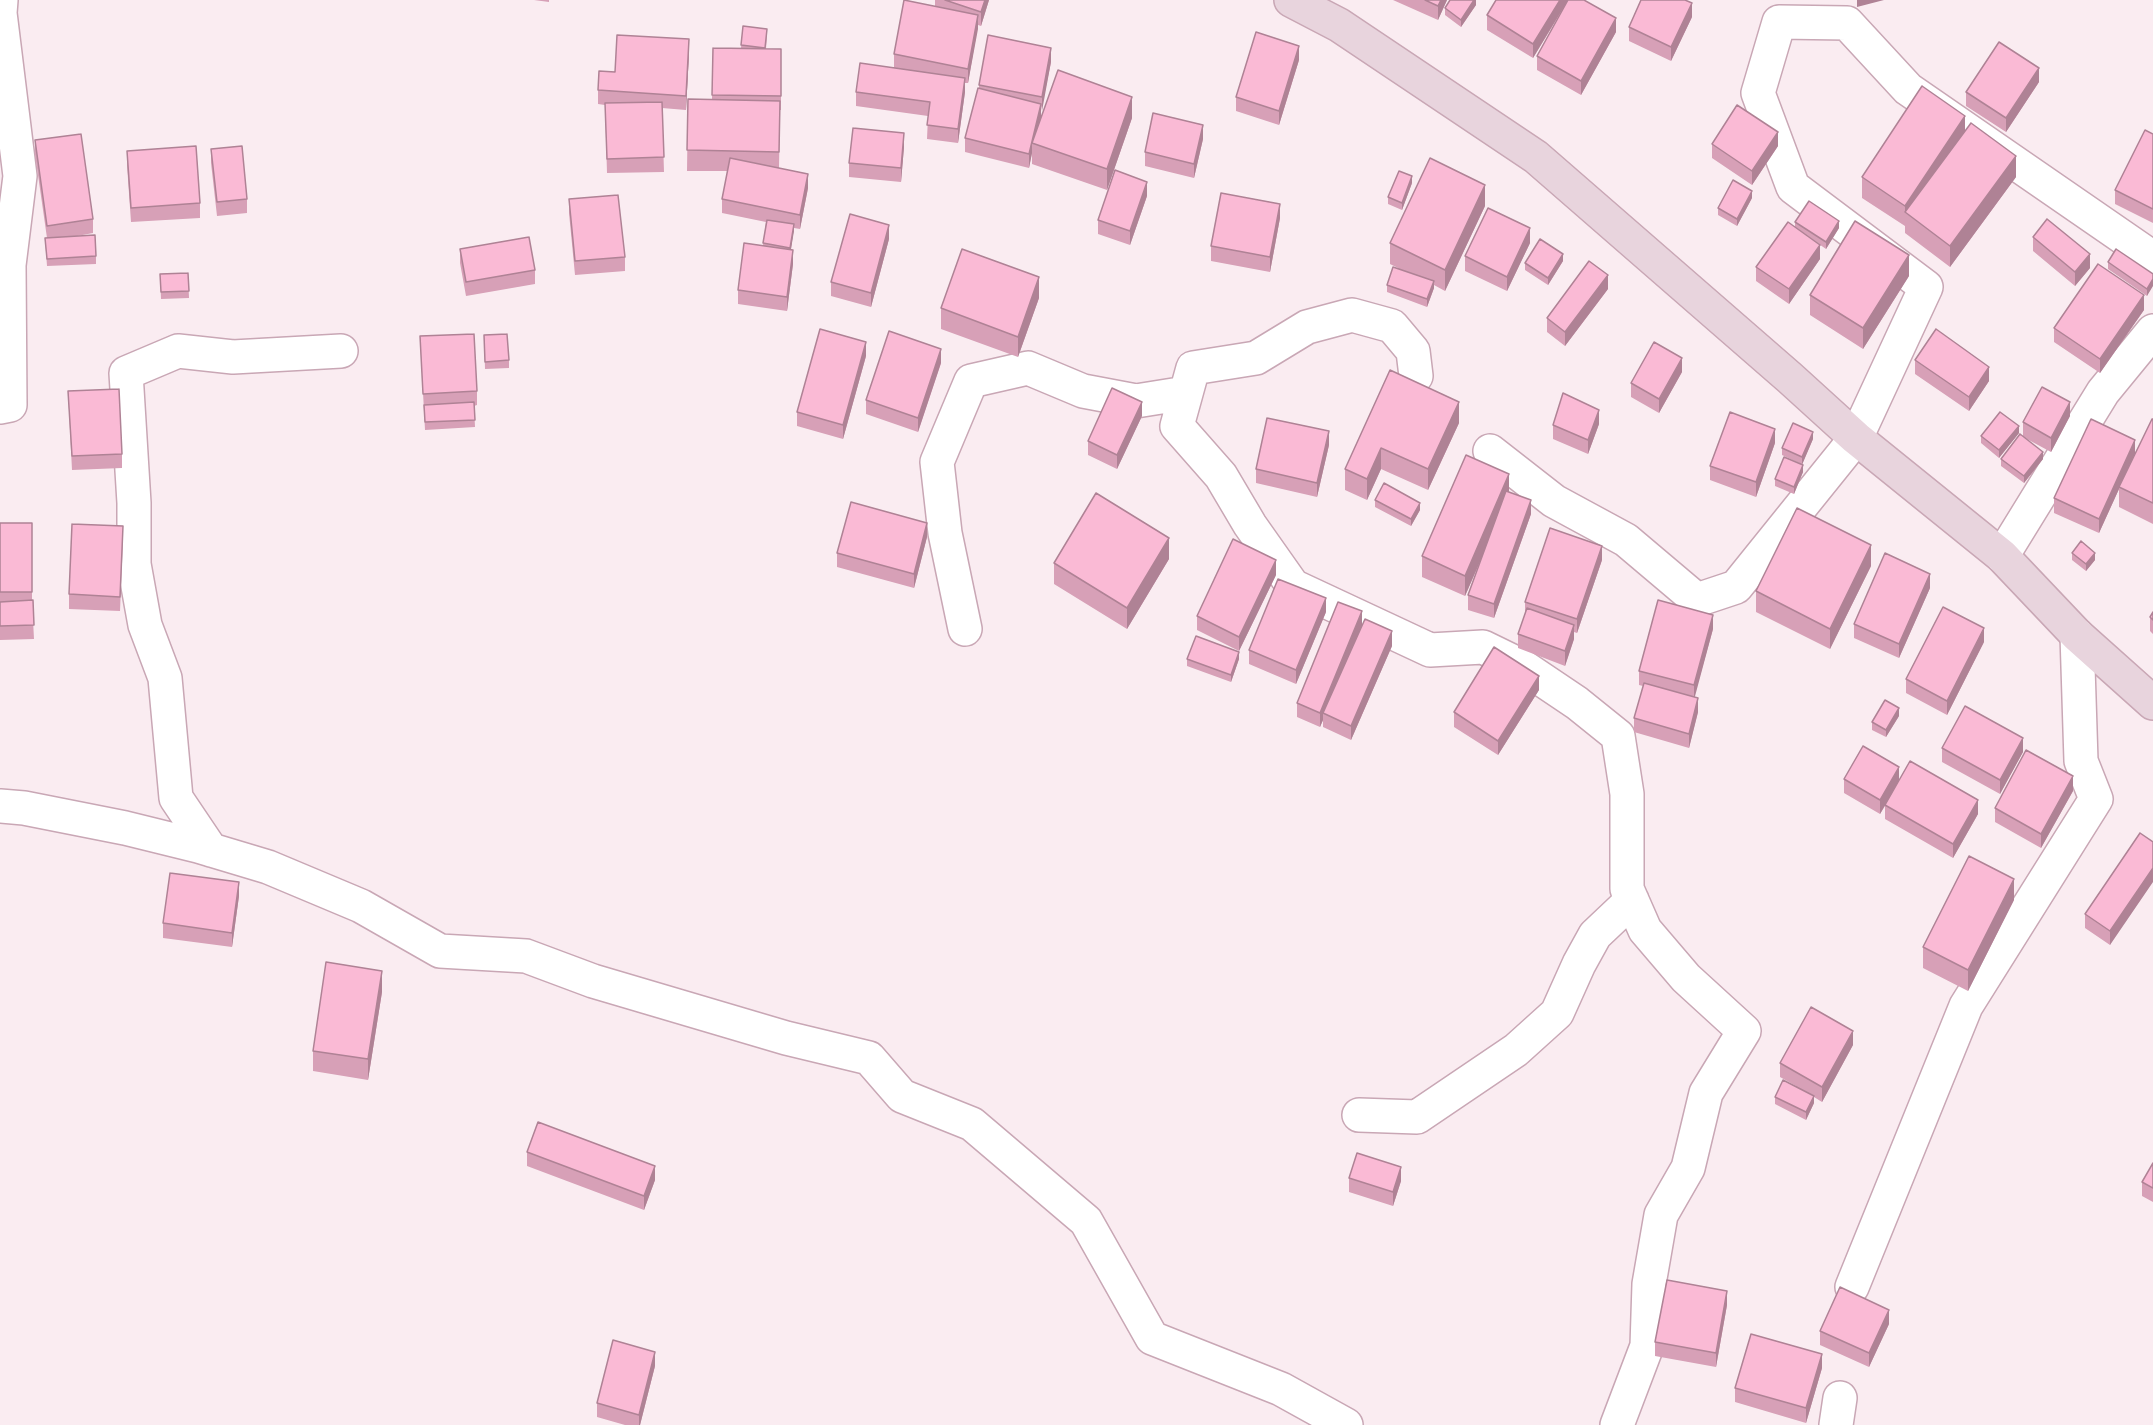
<!DOCTYPE html>
<style>
body{margin:0}
canvas{display:block;background:#faecf1}
</style>
<canvas width="2153" height="1425"></canvas>
<script>
const ctx = document.querySelector('canvas').getContext('2d');
ctx.lineJoin = 'round';
const poly = rows => new Path2D(rows.map(r => 'M' + r).join(''));
function stroke(path, color, width, dash) { ctx.strokeStyle = color; ctx.lineWidth = width; ctx.lineCap = dash ? 'butt' : 'round'; ctx.setLineDash(dash || []); ctx.stroke(path); }
function fill(path, color) { ctx.fillStyle = color; ctx.fill(path, 'evenodd'); }
const minor = poly([
 [1416,376,1413,351,1392,326,1352,315,1307,327,1256,358,1193,368,1177,426,1221,476,1250,525,1293,586,1430,650,1483,647,1522,666,1577,703,1618,736,1627,794,1627,889,1645,930,1686,978,1744,1031,1706,1093,1688,1168,1661,1215,1649,1284,1647,1346,1617,1425],
 [0,407,10,405,9,265,20,176,0,13,1,0],
 [1490,451,1554,501,1626,540,1697,600,1736,587,1856,438,1926,287,1793,187,1758,93,1779,22,1847,23,1908,89,2153,258],
 [2002,556,2103,392,2153,331],
 [965,629,945,533,937,462,971,381,1028,368,1083,391,1136,401,1186,393],
 [0,806,24,808,125,828,198,846,268,867,361,906,440,951,526,956,593,981,786,1038,869,1058,902,1096,972,1124,1086,1221,1152,1338,1281,1389,1346,1425],
 [211,850,176,798,165,678,145,625,134,564,134,503,126,373,178,351,233,357,341,351],
 [1359,1115,1417,1117,1516,1050,1557,1013,1579,964,1595,935,1632,900],
 [1852,1287,1966,1006,2096,799,2081,761,2077,635],
 [1836,1425,1840,1398]
]);
const secondary = poly([
 [1291,0,1339,25,1536,157,1790,378,1856,438,2002,556,2077,635,2153,703]
]);
const wall = poly([
 [534,0,549,0,549,2],
 [935,0,989,0,981,26,978,25,968,83,965,83,965,92,958,143,927,139,928,116,856,106,856,92,894,68,894,54,935,6],
 [1393,0,1447,0,1438,20],
 [1476,0,1476,5,1461,27,1445,15,1445,8],
 [1584,0,1616,32,1581,95,1537,70,1537,56,1566,4,1533,58,1487,30,1487,15],
 [1692,17,1671,61,1629,41,1629,27],
 [743,26,767,36,766,49,781,49,781,110,780,110,779,168,808,188,800,229,794,228,791,249,793,264,787,311,738,304,738,290,763,245,766,222,722,213,722,199,728,171,687,171,688,99,712,99,713,48,741,48],
 [689,53,686,110,662,108,664,172,607,173,605,105,598,104,598,90,615,72],
 [1299,60,1279,125,1236,111,1236,97],
 [1051,62,1041,111,1041,117,1132,118,1107,190,1032,164,1032,153,1029,168,965,152,965,138,979,88,979,85],
 [2039,82,2006,132,1966,106,1966,92],
 [1965,130,2016,177,1950,267,1905,233,1905,226,1862,198,1862,177],
 [2153,134,2153,223,2115,204,2115,190],
 [1203,139,1194,178,1145,166,1145,152],
 [35,140,93,219,93,233,72,237,96,256,96,264,47,266,45,238,47,238,35,154],
 [1712,144,1778,146,1752,185,1712,158],
 [904,147,901,182,849,177,849,163],
 [211,149,247,199,247,213,217,216,211,163],
 [127,151,200,203,200,218,131,222,127,165],
 [1412,183,1402,210,1388,204,1388,197],
 [1147,196,1130,245,1098,234,1098,220],
 [1752,198,1737,226,1718,215,1718,208],
 [569,199,625,257,625,271,575,275,569,213],
 [1485,206,1445,291,1434,285,1434,288,1427,307,1387,292,1387,285,1398,268,1390,264,1390,243],
 [1280,218,1270,272,1211,261,1211,246],
 [1795,222,1839,228,1826,249,1816,242,1820,259,1789,304,1756,281,1756,267,1795,228],
 [2033,237,2090,268,2075,286,2033,251],
 [889,239,871,307,831,296,831,282],
 [1530,243,1507,291,1465,271,1465,256],
 [460,249,535,270,535,284,466,296,460,263],
 [1563,261,1548,285,1525,270,1525,263],
 [2108,262,2153,274,2147,296,2108,269],
 [188,273,189,298,161,299,160,274],
 [1909,276,1863,349,1810,315,1810,295],
 [1608,289,1565,346,1547,332,1547,318],
 [1039,298,1018,357,941,329,941,308],
 [2144,310,2100,373,2054,342,2054,328],
 [484,335,509,360,509,368,485,369],
 [420,336,477,391,477,405,474,406,475,427,425,430],
 [866,356,843,439,797,426,797,412],
 [1915,360,1989,381,1969,411,1915,374],
 [941,363,918,432,866,414,866,400],
 [1390,370,1459,423,1428,490,1381,469,1367,500,1345,490,1345,469],
 [1682,372,1659,413,1631,397,1631,383],
 [68,391,122,454,122,468,72,470],
 [1142,416,1117,469,1088,455,1088,441],
 [2070,416,2051,452,2025,438,2043,459,2024,483,2001,466,2001,459,2023,436,2023,422],
 [2153,419,2153,524,2119,507,2119,489,2099,533,2054,513,2054,498,2135,453],
 [1599,424,1588,454,1553,439,1553,425],
 [2019,433,1999,458,1981,443,1981,436],
 [1813,439,1802,464,1803,472,1794,494,1775,486,1775,479,1799,463,1782,455,1782,448],
 [1775,443,1756,497,1710,480,1710,466],
 [1329,445,1317,497,1256,483,1256,469],
 [1509,492,1531,514,1494,618,1468,610,1468,595,1483,555,1465,596,1422,577,1422,556],
 [1375,500,1420,510,1411,526,1375,507],
 [0,523,32,523,32,601,34,639,0,640],
 [927,537,914,588,837,567,837,553],
 [123,540,120,611,69,609,69,594],
 [2072,553,2095,560,2086,571,2072,560],
 [1169,559,1127,629,1054,584,1054,563],
 [1602,560,1577,633,1574,632,1574,639,1565,666,1518,648,1518,634,1525,614,1525,602],
 [1871,566,1830,649,1756,612,1756,591],
 [1276,575,1239,651,1197,630,1197,616],
 [1930,588,1899,658,1854,638,1854,624],
 [1326,612,1296,684,1249,664,1249,650],
 [2153,612,2153,634,2150,631,2150,617],
 [1362,626,1392,646,1351,740,1323,727,1323,720,1320,727,1297,717,1297,703],
 [1713,629,1694,697,1698,712,1689,748,1634,732,1634,718,1643,686,1639,685,1639,671],
 [1984,642,1947,715,1906,693,1906,679],
 [1187,659,1239,659,1231,682,1187,666],
 [1539,690,1498,755,1454,727,1454,712],
 [1899,716,1886,737,1872,730,1872,722],
 [1942,748,2023,752,2000,794,1942,762],
 [1844,779,1899,781,1978,814,1953,858,1885,819,1885,806,1880,814,1844,793],
 [2073,791,2041,848,1995,822,1995,808],
 [2153,842,2110,945,2085,928,2085,914],
 [239,896,232,947,163,938,163,923],
 [2014,900,1968,991,1923,968,1923,947],
 [382,992,368,1080,313,1071,313,1051],
 [1853,1045,1822,1102,1814,1097,1814,1103,1806,1120,1775,1104,1775,1097,1796,1086,1780,1077,1780,1063],
 [527,1152,655,1180,644,1210,527,1166],
 [2153,1163,2153,1202,2142,1196,2142,1182],
 [1349,1178,1401,1181,1393,1206,1349,1192],
 [1727,1305,1716,1367,1655,1356,1655,1342],
 [1889,1324,1869,1367,1820,1345,1820,1331],
 [655,1366,640,1425,625,1425,597,1417,597,1403],
 [1822,1368,1806,1423,1735,1402,1735,1388]
]);
const shadedWall = poly([
 [985,0,989,0,981,26,981,12],
 [1441,0,1447,0,1438,20,1438,6],
 [1474,0,1476,0,1476,5,1461,27,1461,20],
 [1560,0,1568,0,1533,58,1533,44],
 [1857,0,1884,0,1857,7],
 [1692,3,1692,17,1671,61,1671,47],
 [978,15,978,29,968,83,968,69],
 [1616,18,1616,32,1581,95,1581,81],
 [689,39,689,53,686,110,686,96],
 [1299,46,1299,60,1279,125,1279,111],
 [1051,48,1051,62,1042,111,1042,97],
 [2039,68,2039,82,2006,132,2006,118],
 [965,78,965,92,958,143,958,129],
 [1132,97,1132,118,1107,190,1107,169],
 [1041,104,1041,119,1032,143,1032,153,1029,168,1029,154],
 [1965,116,1965,137,1905,212,1905,227,1905,206],
 [1203,125,1203,139,1194,178,1194,164],
 [1778,132,1778,146,1752,185,1752,171],
 [904,133,904,147,901,182,901,168],
 [2016,156,2016,177,1950,267,1950,246],
 [808,174,808,188,800,229,800,215],
 [1412,176,1412,183,1402,210,1402,203],
 [1147,182,1147,196,1130,245,1130,231],
 [1485,185,1485,206,1445,291,1445,270],
 [1752,191,1752,198,1737,226,1737,219],
 [1280,204,1280,218,1270,272,1270,257],
 [1839,221,1839,228,1826,249,1826,242],
 [794,224,794,231,790,255,790,248],
 [889,225,889,239,871,307,871,293],
 [1530,228,1530,243,1507,291,1507,277],
 [1820,245,1820,259,1789,304,1789,289],
 [793,250,793,264,787,311,787,297],
 [1563,254,1563,261,1548,285,1548,278],
 [2090,254,2090,268,2075,286,2075,272],
 [1909,255,1909,276,1863,349,1863,328],
 [1608,275,1608,289,1565,346,1565,332],
 [1039,277,1039,298,1018,357,1018,337],
 [2153,279,2153,286,2147,296,2147,289],
 [1434,281,1434,288,1427,307,1427,299],
 [2144,295,2144,310,2100,373,2100,359],
 [866,342,866,356,843,439,843,425],
 [941,349,941,363,918,432,918,418],
 [1682,358,1682,372,1659,413,1659,399],
 [1989,367,1989,381,1969,411,1969,397],
 [1142,402,1142,416,1117,469,1117,455],
 [1459,402,1459,423,1428,490,1428,469],
 [2070,402,2070,416,2051,452,2051,438],
 [1599,410,1599,424,1588,454,1588,440],
 [2019,426,2019,433,1999,458,1999,450],
 [1775,429,1775,443,1756,497,1756,482],
 [1329,431,1329,445,1317,497,1317,483],
 [1813,432,1813,439,1802,465,1802,457],
 [2135,440,2135,454,2119,487,2119,489,2099,533,2099,519],
 [1381,448,1381,469,1367,500,1367,479],
 [2043,452,2043,459,2024,483,2024,476],
 [1803,465,1803,472,1794,494,1794,487],
 [1509,474,1509,495,1465,596,1465,576],
 [1531,500,1531,514,1494,618,1494,604],
 [1420,503,1420,510,1411,526,1411,519],
 [927,523,927,537,914,588,914,574],
 [1169,538,1169,559,1127,629,1127,608],
 [1871,545,1871,566,1830,649,1830,629],
 [1602,546,1602,560,1577,633,1577,619],
 [2095,553,2095,560,2086,571,2086,564],
 [1276,560,1276,575,1239,651,1239,637],
 [1930,574,1930,588,1899,658,1899,644],
 [1326,598,1326,612,1296,684,1296,670],
 [1362,611,1362,626,1323,713,1323,720,1320,727,1320,713],
 [1713,615,1713,629,1694,700,1694,685],
 [1574,625,1574,639,1565,666,1565,651],
 [1984,628,1984,642,1947,715,1947,701],
 [1392,631,1392,646,1351,740,1351,726],
 [1239,652,1239,659,1231,682,1231,675],
 [1539,676,1539,690,1498,755,1498,741],
 [1698,698,1698,712,1689,748,1689,734],
 [1899,708,1899,716,1886,737,1886,730],
 [2023,738,2023,752,2000,794,2000,780],
 [1899,767,1899,781,1880,814,1880,800],
 [2073,776,2073,791,2041,848,2041,834],
 [1978,800,1978,814,1953,858,1953,844],
 [2153,868,2153,882,2110,945,2110,931],
 [2014,879,2014,900,1968,991,1968,970],
 [239,882,239,896,232,947,232,933],
 [382,971,382,992,368,1080,368,1059],
 [1853,1031,1853,1045,1822,1102,1822,1087],
 [1814,1096,1814,1103,1806,1120,1806,1112],
 [655,1166,655,1180,644,1210,644,1196],
 [1401,1167,1401,1181,1393,1206,1393,1192],
 [1727,1291,1727,1305,1716,1367,1716,1353],
 [1889,1310,1889,1324,1869,1367,1869,1353],
 [655,1352,655,1366,640,1425,639,1425,639,1415],
 [1822,1354,1822,1368,1806,1423,1806,1408]
]);
const building = poly([
 [904,0,978,15,968,69,894,54,904,0],
 [945,0,985,0,981,12,945,0],
 [1425,0,1441,0,1438,6,1425,0],
 [1450,0,1474,0,1461,20,1445,8,1450,0],
 [1496,0,1560,0,1533,44,1487,15,1496,0],
 [1568,0,1584,0,1616,18,1581,81,1537,56,1568,0],
 [1641,0,1685,0,1692,3,1671,47,1629,27,1641,0],
 [743,26,767,29,765,48,741,45,743,26],
 [1256,32,1299,46,1279,111,1236,97,1256,32],
 [617,35,689,39,686,96,598,90,599,71,615,72,617,35],
 [988,35,1051,48,1042,97,979,85,988,35],
 [1999,42,2039,68,2006,118,1966,92,1999,42],
 [713,48,781,49,781,96,712,95,713,48],
 [860,63,965,78,958,129,927,125,930,102,856,92,860,63],
 [1058,70,1132,97,1107,169,1032,143,1058,70],
 [1922,86,1965,116,1905,206,1862,177,1922,86],
 [978,88,1041,104,1029,154,965,138,978,88],
 [688,99,780,101,779,152,687,150,688,99],
 [662,102,664,157,607,159,605,103,662,102],
 [1737,105,1778,132,1752,171,1712,144,1737,105],
 [1153,113,1203,125,1194,164,1145,152,1153,113],
 [1971,123,2016,156,1950,246,1905,212,1971,123],
 [853,128,904,133,901,168,849,163,853,128],
 [2145,130,2153,134,2153,209,2115,190,2145,130],
 [81,134,93,219,47,226,35,140,81,134],
 [196,146,200,203,131,208,127,151,196,146],
 [242,146,247,199,217,202,211,149,242,146],
 [730,158,808,174,800,215,722,199,730,158],
 [1430,158,1485,185,1445,270,1390,243,1430,158],
 [1115,170,1147,182,1130,231,1098,220,1115,170],
 [1399,171,1412,176,1402,203,1388,197,1399,171],
 [1733,180,1752,191,1737,219,1718,208,1733,180],
 [1221,193,1280,204,1270,257,1211,246,1221,193],
 [618,195,625,257,575,261,569,199,618,195],
 [1809,201,1839,221,1826,242,1795,222,1809,201],
 [1488,208,1530,228,1507,277,1465,256,1488,208],
 [850,214,889,225,871,293,831,282,850,214],
 [2047,219,2090,254,2075,272,2033,237,2047,219],
 [767,220,794,224,790,248,763,243,767,220],
 [1855,221,1909,255,1863,328,1810,295,1855,221],
 [1788,222,1820,245,1789,289,1756,267,1788,222],
 [95,235,96,256,47,259,45,238,95,235],
 [529,237,535,270,466,282,460,249,529,237],
 [1540,239,1563,254,1548,278,1525,263,1540,239],
 [744,243,793,250,787,297,738,290,744,243],
 [962,249,1039,277,1018,337,941,308,962,249],
 [2116,249,2153,274,2153,279,2147,289,2108,262,2116,249],
 [1589,261,1608,275,1565,332,1547,318,1589,261],
 [2098,264,2144,295,2100,359,2054,328,2098,264],
 [1393,267,1434,281,1427,299,1387,285,1393,267],
 [188,273,189,291,161,292,160,274,188,273],
 [820,329,866,342,843,425,797,412,820,329],
 [1936,329,1989,367,1969,397,1915,360,1936,329],
 [889,331,941,349,918,418,866,400,889,331],
 [474,334,477,391,423,394,420,336,474,334],
 [507,334,509,360,485,362,484,335,507,334],
 [1654,342,1682,358,1659,399,1631,383,1654,342],
 [1390,370,1459,402,1428,469,1381,448,1367,479,1345,469,1390,370],
 [2042,387,2070,402,2051,438,2023,422,2042,387],
 [1112,388,1142,402,1117,455,1088,441,1112,388],
 [119,389,122,454,72,456,68,391,119,389],
 [1563,393,1599,410,1588,440,1553,425,1563,393],
 [474,402,475,420,425,422,424,405,474,402],
 [1730,412,1775,429,1756,482,1710,466,1730,412],
 [2000,412,2019,426,1999,450,1981,436,2000,412],
 [1267,418,1329,431,1317,483,1256,469,1267,418],
 [2091,419,2135,440,2099,519,2054,498,2091,419],
 [2152,419,2153,419,2153,503,2119,487,2152,419],
 [1793,423,1813,432,1802,457,1782,448,1793,423],
 [2020,434,2043,452,2024,476,2001,459,2020,434],
 [1466,455,1509,474,1465,576,1422,556,1466,455],
 [1784,457,1803,465,1794,487,1775,479,1784,457],
 [1384,483,1420,503,1411,519,1375,500,1384,483],
 [1506,491,1531,500,1494,604,1468,595,1506,491],
 [1096,493,1169,538,1127,608,1054,563,1096,493],
 [851,502,927,523,914,574,837,553,851,502],
 [1797,508,1871,545,1830,629,1756,591,1797,508],
 [0,523,32,523,32,592,0,592,0,523],
 [72,524,123,526,120,597,69,594,72,524],
 [1550,528,1602,546,1577,619,1525,602,1550,528],
 [1233,539,1276,560,1239,637,1197,616,1233,539],
 [2081,541,2095,553,2086,564,2072,553,2081,541],
 [1885,553,1930,574,1899,644,1854,624,1885,553],
 [1278,579,1326,598,1296,670,1249,650,1278,579],
 [33,600,34,625,0,626,0,602,33,600],
 [1658,600,1713,615,1694,685,1639,671,1658,600],
 [1338,602,1362,611,1320,713,1297,703,1338,602],
 [1943,607,1984,628,1947,701,1906,679,1943,607],
 [1527,608,1574,625,1565,651,1518,634,1527,608],
 [2153,612,2153,620,2150,617,2153,612],
 [1365,619,1392,631,1351,726,1323,713,1365,619],
 [1196,636,1239,652,1231,675,1187,659,1196,636],
 [1494,647,1539,676,1498,741,1454,712,1494,647],
 [1644,683,1698,698,1689,734,1634,718,1644,683],
 [1885,700,1899,708,1886,730,1872,722,1885,700],
 [1965,706,2023,738,2000,780,1942,748,1965,706],
 [1863,746,1899,767,1880,800,1844,779,1863,746],
 [2026,750,2073,776,2041,834,1995,808,2026,750],
 [1910,761,1978,800,1953,844,1885,805,1910,761],
 [2140,833,2153,842,2153,868,2110,931,2085,914,2140,833],
 [1969,856,2014,879,1968,970,1923,947,1969,856],
 [170,873,239,882,232,933,163,923,170,873],
 [326,962,382,971,368,1059,313,1051,326,962],
 [1811,1007,1853,1031,1822,1087,1780,1063,1811,1007],
 [1783,1080,1814,1096,1806,1112,1775,1097,1783,1080],
 [538,1122,655,1166,644,1196,527,1152,538,1122],
 [1357,1153,1401,1167,1393,1192,1349,1178,1357,1153],
 [2153,1163,2153,1188,2142,1182,2153,1163],
 [1667,1280,1727,1291,1716,1353,1655,1342,1667,1280],
 [1840,1287,1889,1310,1869,1353,1820,1331,1840,1287],
 [1751,1334,1822,1354,1806,1408,1735,1388,1751,1334],
 [613,1340,655,1352,639,1415,597,1403,613,1340]
]);
stroke(minor, '#c9a7b5', 36);
stroke(secondary, '#c9a7b5', 36);
stroke(minor, '#fff', 33);
stroke(secondary, '#e8d4dd', 33);
fill(wall, '#d7a0b7');
fill(shadedWall, '#af8295');
fill(building, '#fabad5');
stroke(building, '#af8295', 1.5);
</script>
